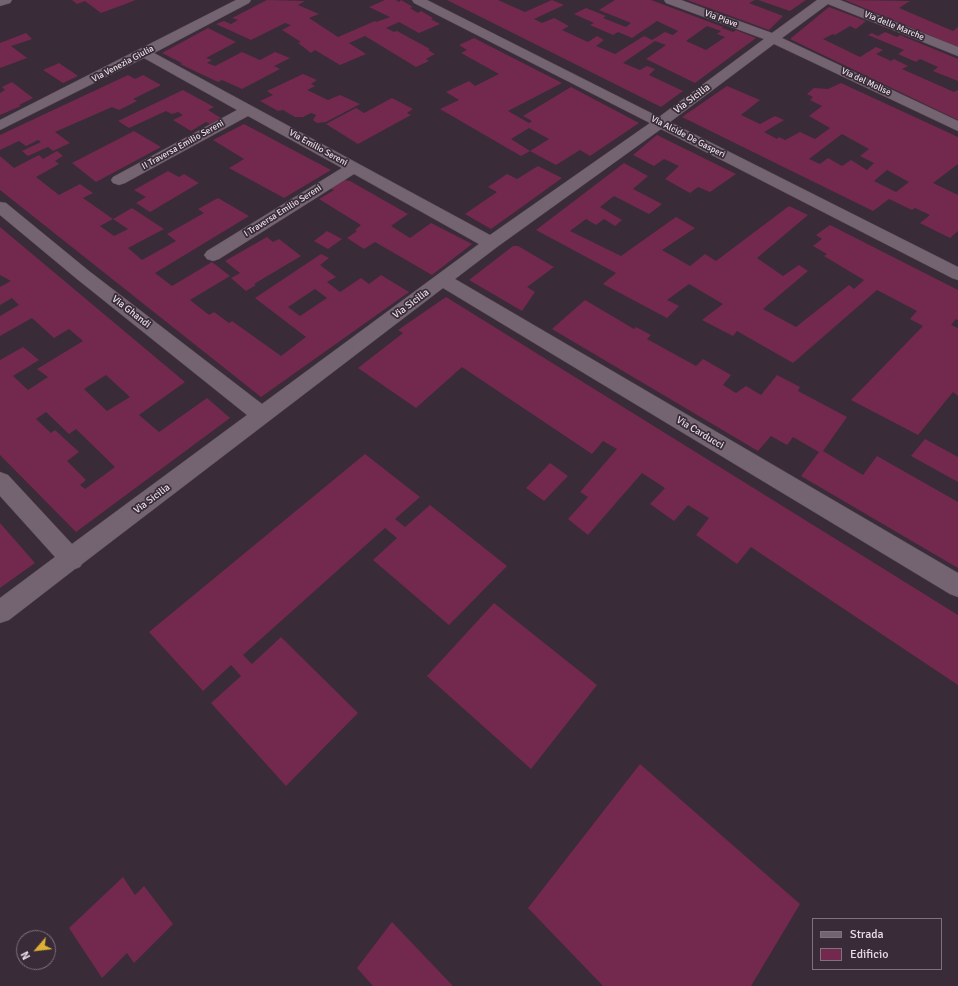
<!DOCTYPE html>
<style>
body{margin:0}
#map{position:relative;width:958px;height:986px;overflow:hidden;background:#392b38;font-family:Signika,sans-serif}
canvas{display:block}
.legend{position:absolute;left:812px;top:918px;width:130px;height:52px;box-sizing:border-box;background:#392b38;border:1px solid #7e727e;margin:0;padding:5px 7px;list-style:none;font-size:12px;color:#e6dde6}
.legend li{display:flex;align-items:center;gap:8px;height:20px}
.legend b{width:20px;border:1px solid #7e727e}
.north{position:absolute;left:16px;top:930px;width:40px;height:40px;box-sizing:border-box;background:#392b38;border:1px solid #7e727e;border-radius:50%;rotate:242deg;font-size:11px;font-weight:700;line-height:16px;text-align:center;color:#e6dde6}
.north::after{content:'';display:block;margin:auto;width:14px;height:18px;background:#deb133;clip-path:polygon(50% 0,100% 100%,50% 72%,0 100%)}
</style>
<div id="map">
<canvas width="958" height="986"></canvas>
<ul class="legend">
<li><b style="height:5px;background:#746472"></b>Strada</li>
<li><b style="height:11px;background:#73294e"></b>Edificio</li>
</ul>
<div class="north">N</div>
</div>
<script>
const ctx = document.querySelector('canvas').getContext('2d');
ctx.lineJoin = 'round';
function fill(path, color) { ctx.fillStyle = color; ctx.fill(path, 'evenodd'); }
const poly = rows => new Path2D(rows.map(r => 'M' + r).join(''));
function stroke(path, color, width, dash) { ctx.strokeStyle = color; ctx.lineWidth = width; ctx.lineCap = dash ? 'butt' : 'round'; ctx.setLineDash(dash || []); ctx.stroke(path); }
function write(font, color, halo, rows, align = 'center') {
  ctx.font = font + ' Signika,sans-serif'; ctx.lineWidth = 3.5; ctx.setLineDash([]); ctx.textBaseline = 'middle'; ctx.strokeStyle = halo; ctx.fillStyle = color; for (const [text, x, y, turn = 0] of rows) {
    ctx.save(); ctx.translate(x, y); ctx.rotate((+turn || 0) * Math.PI / 180); ctx.textAlign = isNaN(turn) ? turn : align; if (halo) ctx.strokeText(text, 0, 0); ctx.fillText(text, 0, 0); ctx.restore();
  }
}
const building = poly([
 [72,0,136,0,101,13,85,1,77,4],
 [267,0,305,1,298,5,319,14,309,18,338,37,375,21,376,22,390,17,369,7,385,0,396,0,399,2,401,0,413,7,410,8,418,13,421,11,433,18,431,19,440,24,419,33,399,22,386,28,394,32,397,31,430,49,428,50,435,54,426,59,429,61,416,67,365,36,349,43,366,54,340,65,315,50,311,53,298,43,301,42,282,30,291,25,285,23,251,40,216,24,224,21,231,24,238,20,232,18],
 [447,0,498,0,525,12,552,0,564,5,534,19,542,23,554,18,569,26,562,30,588,42,597,36,604,40,596,46,615,54,644,36,652,40,665,32,673,35,678,31,657,21,632,38,618,32,613,35,590,25,594,23,574,14,586,8,606,16,603,18,626,27,631,23,599,10,615,0,651,0,723,27,722,28,733,32,736,30,756,38,695,83,646,59,666,45,655,41,623,63,640,70,647,66,655,69,649,75,683,91,661,107],
 [707,26,721,31,717,34,725,37,706,50,686,41],
 [687,0,755,0,749,3,783,16,769,30],
 [758,0,806,0,790,11],
 [845,0,910,1,899,8,953,31,958,27,958,47],
 [829,7,866,21,856,29,850,26,835,35,833,34,823,39,860,57,876,47,883,50,876,54,891,61,894,59,908,66,902,69,954,92,958,90,958,120,790,39],
 [208,28,236,42,206,58,212,60,207,63,215,66,242,52,260,60,275,52,290,58,274,66,280,69,242,89,222,80,218,82,180,64,182,63,162,53],
 [885,32,897,37,900,35,958,59,958,81,933,71,938,67,920,59,916,62,898,54,904,50,868,35,872,33,878,36],
 [26,33,32,39,11,46,27,58,0,68,0,43],
 [474,38,562,83,508,111,529,123,532,121,523,116,571,87,639,123,590,156,580,150,556,165,530,151,549,139,529,128,511,139,530,151,521,156,440,109,459,100,446,92,469,81,475,86,499,74,461,53,467,50,459,45],
 [59,63,78,76,63,83,43,70],
 [303,74,317,80,311,84,315,86,307,90,328,100,340,95,360,104,326,122,317,123,313,120,316,115,311,113,303,117,295,117,283,110,278,111,260,101,273,95,267,91],
 [128,75,135,79,143,75,161,85,133,99,137,101,119,110,112,107,55,132,70,143,53,151,48,147,28,156,22,151,41,142,38,140,26,146,19,141,0,150,0,135],
 [12,82,33,98,19,105,21,106,0,115,0,93,5,90,2,87],
 [841,83,958,137,958,164,933,183,958,195,958,231,950,238,920,223,930,215,915,208,912,210,889,199,873,211,682,117,727,86,760,100,741,115,760,124,775,116,784,120,764,132,777,139,779,137,785,140,800,132,815,139,830,128,809,116,822,106,810,100,813,97,807,94,814,88,828,89],
 [842,134,869,149,860,156,874,163,867,170,851,160,842,166,828,158,820,164,809,159],
 [887,170,909,182,896,192,874,181],
 [183,90,214,107,208,110,221,118,210,124,206,122,191,131,173,120,183,115,178,112,172,114,166,111,129,128,118,121],
 [392,98,413,109,407,113,411,115,358,144,326,124,356,108,364,113],
 [244,124,331,170,284,198,229,168,244,159,213,140],
 [134,131,161,147,96,182,72,163],
 [657,135,736,174,710,192,698,187,690,193,665,179,679,166,664,159,654,166,633,155],
 [57,151,63,156,55,161,59,164,36,177,59,195,80,184,93,193,83,198,113,219,100,226,114,236,128,229,113,219,132,208,164,229,128,248,142,260,176,241,167,234,204,213,198,209,218,198,249,216,155,273,172,286,212,262,230,276,190,300,209,315,214,312,229,323,232,321,281,356,306,337,255,298,321,254,329,258,320,265,336,277,327,282,340,292,361,278,369,284,381,275,409,292,261,397,0,190,0,156,14,168,39,155,43,159],
 [315,289,327,298,300,316,288,307],
 [624,163,648,176,633,189,662,204,649,214,614,196,600,207,622,220,615,226,604,219,596,225,586,219,570,231,621,256,676,217,695,228,662,250,690,266,705,254,716,261,789,206,808,215,757,258,783,276,799,265,808,271,763,309,796,327,849,285,854,289,864,280,824,256,827,254,813,246,822,239,816,235,830,225,958,290,958,320,956,319,951,325,958,328,958,396,953,392,918,435,851,400,923,326,910,319,917,311,877,290,793,363,737,331,733,336,702,320,723,304,689,284,667,300,679,306,667,318,603,284,616,273,536,230],
 [538,166,562,178,491,229,465,214,497,192,488,187,507,174,517,179],
 [168,171,179,177,184,174,199,183,150,212,136,203,146,197,134,190],
 [344,180,350,181,408,214,391,226,410,238,431,223,472,244,432,275,375,242,364,249,347,238,357,231,355,230,361,225,319,199,334,190,330,188],
 [0,227,185,382,139,415,159,432,207,398,230,418,76,532,0,455,0,360,23,347,39,360,13,376,28,390,48,377,37,369,83,341,69,329,54,338,32,318,0,336,0,316,19,305,12,298,0,305,0,287,11,281,0,275],
 [106,375,130,397,107,411,84,389],
 [46,412,69,434,76,429,115,467,85,489,80,485,86,480,67,461,79,452,55,430,51,433,36,419],
 [327,231,342,239,328,249,314,241],
 [267,237,273,242,279,239,301,256,254,284,256,285,246,291,231,278,240,273,225,261],
 [513,246,518,246,554,267,527,287,535,292,522,311,469,280],
 [446,297,958,615,958,685,751,547,737,564,696,535,709,518,688,505,674,521,650,504,665,488,642,473,588,535,568,519,588,497,580,492,617,449,603,441,592,454,462,367,416,408,358,368,403,333,398,330],
 [585,300,634,329,636,327,651,335,647,339,696,366,703,359,731,375,723,385,736,393,746,386,761,395,777,375,800,387,798,391,847,417,823,451,863,475,877,456,958,502,958,568,801,476,819,452,793,437,787,445,771,436,758,451,552,329],
 [925,439,958,457,958,482,911,456],
 [365,454,420,497,395,519,405,527,430,505,507,566,449,625,373,560,397,538,385,528,243,655,252,664,281,637,358,713,286,786,211,703,241,676,231,665,203,691,149,632],
 [550,463,568,476,544,501,526,488],
 [0,523,35,563,0,588],
 [494,603,597,685,531,769,427,676],
 [640,764,800,904,751,986,603,986,528,908],
 [123,877,135,895,144,886,173,924,134,963,127,953,102,978,69,928],
 [392,922,452,985,452,986,373,986,357,968]
]);
const minor = poly([
 [0,0,12,0,10,3,0,6,0,0],
 [236,0,251,0,249,3,154,53,490,235,650,123,414,3,412,0,427,0,659,117,764,39,666,3,664,0,681,0,772,33,817,0,840,0,958,47,958,56,828,4,782,38,958,121,958,131,774,44,670,122,958,267,958,280,952,278,661,129,497,247,455,279,958,573,958,597,950,594,443,288,82,564,80,567,75,569,9,620,0,623,0,598,55,557,0,496,0,472,8,475,72,544,247,415,77,279,0,215,0,202,6,203,89,271,262,404,479,244,354,174,219,259,213,261,207,259,204,255,207,251,342,168,248,116,125,183,119,185,113,183,111,180,113,177,237,110,144,58,0,130,0,120,236,0]
]);
const farStreetnames = [
 ["Via Piave",721,19,20],
 ["Via delle Marche",894,26,22],
 ["Via Venezia Giulia",123,64,-28],
 ["Via del Molise",866,82,25],
 ["Via Alcide De Gasperi",688,137,27],
 ["II Traversa Emilio Sereni",183,145,-29],
 ["Via Emilio Sereni",318,148,29],
 ["I Traversa Emilio Sereni",283,211,-32]
];
const streetNames = [
 ["Via Sicilia",692,99,-37],
 ["Via Sicilia",411,304,-37],
 ["Via Ghandi",131,312,38],
 ["Via Carducci",700,433,31],
 ["Via Sicilia",152,499,-37]
];
fill(building, '#73294e');
stroke(minor, '#534853', 1);
fill(minor, '#746472');
write('9px', '#e6dde6', '#392b38', farStreetnames);
write('10px', '#e6dde6', '#392b38', streetNames);
</script>
